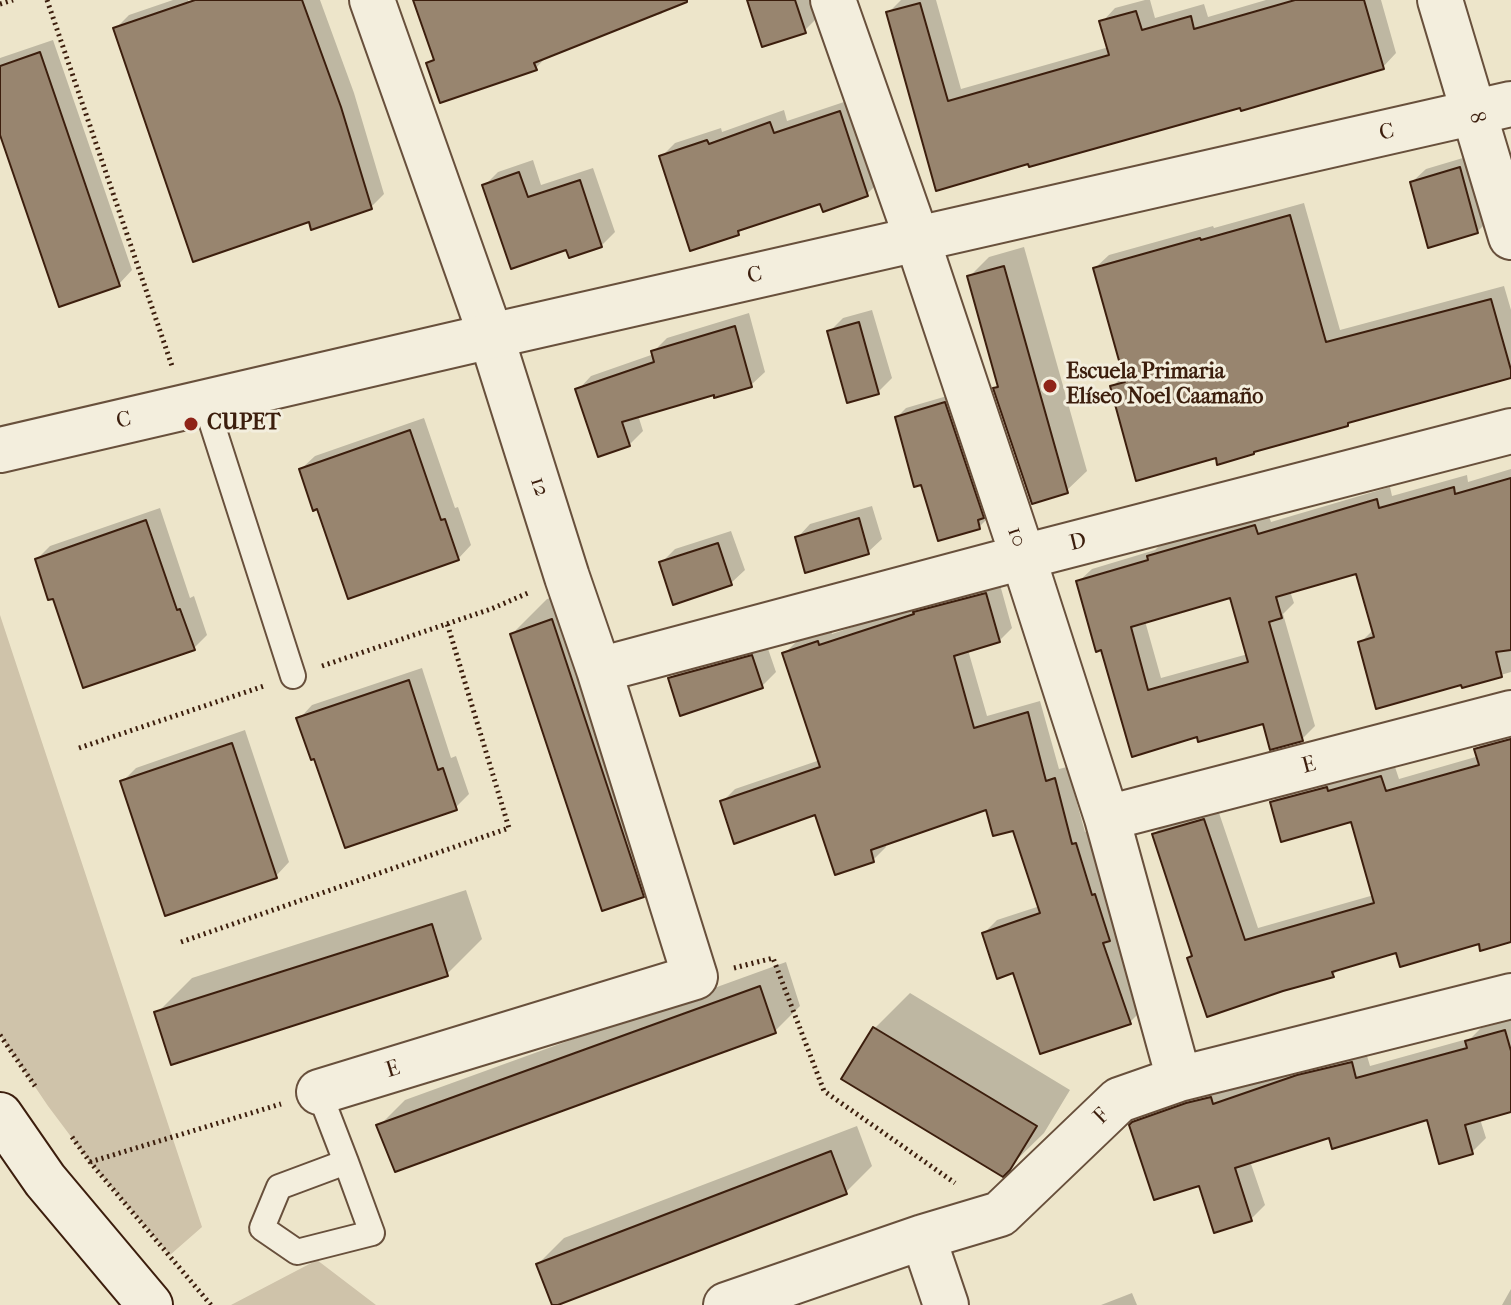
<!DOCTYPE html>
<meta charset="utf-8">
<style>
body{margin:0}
canvas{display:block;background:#ede5ca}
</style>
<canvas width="1511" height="1305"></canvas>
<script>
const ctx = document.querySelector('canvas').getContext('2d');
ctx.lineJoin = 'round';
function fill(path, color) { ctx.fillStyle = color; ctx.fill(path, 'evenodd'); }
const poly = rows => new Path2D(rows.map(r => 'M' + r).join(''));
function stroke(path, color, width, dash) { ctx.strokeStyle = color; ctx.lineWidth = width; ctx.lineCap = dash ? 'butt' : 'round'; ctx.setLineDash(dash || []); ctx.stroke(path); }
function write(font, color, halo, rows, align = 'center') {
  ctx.font = font + ' "IM FELL French Canon",serif'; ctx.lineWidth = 6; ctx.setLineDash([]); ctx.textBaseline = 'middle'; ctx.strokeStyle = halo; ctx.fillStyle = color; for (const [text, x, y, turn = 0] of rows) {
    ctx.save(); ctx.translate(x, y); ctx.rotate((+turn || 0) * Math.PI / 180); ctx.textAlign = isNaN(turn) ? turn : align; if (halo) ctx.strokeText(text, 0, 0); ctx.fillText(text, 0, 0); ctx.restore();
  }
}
const green = poly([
 [0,615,202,1227,170,1255,90,1162,48,1106,0,1035],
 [317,1260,376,1305,231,1305]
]);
const shadow = poly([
 [173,0,188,0,190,4,200,0,320,0,354,93,384,194,371,207,310,219,115,29,129,15],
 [416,0,675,0,675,1,661,14,633,21,549,54,536,68,428,64,435,57],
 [749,0,812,0,818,17,804,31],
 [901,0,936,0,961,89,1109,47,1102,22,1115,8,1145,0,1150,0,1155,18,1204,4,1208,17,1266,0,1381,0,1396,53,1383,67,1029,162,938,189,888,13],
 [53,40,132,270,119,284,0,128,0,58],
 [853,99,880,181,867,194,822,201,744,227,738,233,661,157,675,143,721,128,722,132,784,110,787,121],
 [1473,155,1491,218,1477,232,1412,182,1426,169],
 [533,160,541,185,593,168,615,232,601,246,567,248,484,186,498,172],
 [1304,203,1340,330,1504,286,1511,310,1511,376,1351,420,1347,424,1217,456,1112,387,1125,374,1095,268,1109,255,1213,226,1214,228],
 [1024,247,1087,471,1066,491,995,388,999,385,969,277,989,257],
 [872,310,892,378,878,392,829,332,843,318],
 [749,313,765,372,751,385,715,393,638,415,643,431,629,445,578,390,591,376,654,354,653,352,667,338],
 [954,394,988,518,979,527,923,482,897,417,906,408],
 [424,418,455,508,458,507,471,545,458,559,318,507,301,469,315,456],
 [1511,469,1511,672,1463,686,1360,643,1374,629,1357,571,1290,591,1294,603,1283,614,1315,726,1302,739,1264,721,1198,735,1133,754,1103,648,1078,582,1092,569,1155,550,1162,543,1268,513,1271,522,1390,487,1392,496,1467,475,1468,482],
 [1231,595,1248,654,1161,678,1145,621],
 [872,506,882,539,868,552,797,538,810,524],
 [160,508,190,598,194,596,207,635,194,648,54,596,37,559,50,546],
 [731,531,745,570,731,583,661,563,675,549],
 [999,581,1012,628,999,641,968,650,987,716,1040,701,1059,769,1067,767,1085,832,1088,831,1143,1009,1130,1022,1015,971,984,933,997,920,1040,906,1014,828,987,808,885,843,886,847,873,860,817,813,722,802,735,789,820,760,784,654,797,641,831,630,832,634,926,602],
 [587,586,678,860,643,895,512,634,547,599],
 [766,643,776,672,762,686,681,713,670,679,683,665],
 [422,668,451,758,456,756,469,794,455,808,316,756,299,719,312,705],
 [245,730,289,862,276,876,122,782,136,768],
 [1511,730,1511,940,1398,951,1341,967,1333,975,1189,958,1193,954,1154,834,1167,821,1217,807,1258,928,1374,895,1353,820,1272,802,1285,789,1394,764,1399,779,1479,756,1477,749,1490,736],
 [466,890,482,939,447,974,157,1013,192,978],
 [786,962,800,1006,774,1032,379,1126,405,1100],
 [910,993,1070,1090,1044,1133,1002,1174,844,1079,875,1028],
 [1511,1020,1511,1110,1480,1119,1486,1138,1472,1152,1428,1118,1330,1135,1250,1161,1265,1205,1251,1219,1216,1231,1200,1183,1131,1125,1148,1109,1225,1084,1227,1091,1312,1062,1365,1049,1370,1066,1471,1038,1481,1028],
 [857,1126,872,1166,846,1192,538,1264,564,1238],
 [1511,1289,1511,1305,1502,1305],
 [1132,1293,1137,1305,1101,1305]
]);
const building = poly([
 [195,0,302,0,341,107,372,209,311,230,309,222,193,262,113,28,195,0],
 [413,0,687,0,687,2,534,63,537,70,440,103,426,63,434,60,413,0],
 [747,0,795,0,806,33,762,47,747,0],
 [1295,0,1364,0,1384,69,1241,111,1240,108,1029,167,1028,164,936,191,886,12,920,3,948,101,1109,55,1099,21,1136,11,1142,30,1191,16,1194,29,1295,0],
 [40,52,120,286,59,307,0,135,0,66,40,52],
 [840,111,868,196,823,212,820,204,738,231,739,235,690,251,659,156,707,140,709,144,770,122,774,133,840,111],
 [1460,167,1478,233,1428,248,1410,182,1460,167],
 [519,172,528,197,580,180,602,247,569,258,566,250,511,269,482,185,519,172],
 [1290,215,1326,342,1491,299,1511,370,1511,378,1348,423,1348,426,1254,452,1254,454,1217,465,1216,458,1136,481,1110,386,1125,382,1093,268,1200,238,1201,240,1290,215],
 [1004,266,1068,493,1032,504,993,388,998,387,967,276,1004,266],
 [859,322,879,394,847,403,827,331,859,322],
 [735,326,752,387,714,398,714,395,622,422,630,446,598,457,575,389,654,362,651,351,735,326],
 [945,402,984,518,978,520,980,529,938,541,921,485,914,487,895,417,945,402],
 [410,430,441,520,445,519,459,560,348,599,317,509,313,511,299,469,410,430],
 [1511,478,1511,650,1496,652,1502,677,1462,688,1461,685,1376,709,1358,642,1374,637,1356,574,1276,597,1282,618,1269,622,1303,741,1270,750,1263,724,1198,742,1197,737,1132,757,1101,650,1096,652,1076,581,1148,560,1147,556,1255,525,1258,534,1377,499,1379,508,1454,487,1455,494,1511,478],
 [1230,598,1248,662,1148,690,1131,627,1230,598],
 [859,518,869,554,805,573,795,537,859,518],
 [146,520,177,610,180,609,195,650,83,688,53,599,48,600,35,559,146,520],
 [718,543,732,585,673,605,659,562,718,543],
 [986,593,1000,642,954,656,974,728,1028,712,1046,781,1055,778,1072,844,1076,843,1092,895,1095,894,1110,941,1103,943,1131,1024,1040,1054,1013,973,997,979,982,933,1040,913,1013,831,993,836,986,810,871,850,874,862,835,875,815,815,734,844,720,801,820,767,782,653,818,641,819,645,914,614,913,612,986,593],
 [552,619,644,897,602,911,510,634,552,619],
 [752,655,763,688,680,716,668,678,752,655],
 [409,680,438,770,443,768,457,810,345,848,314,759,311,760,296,718,409,680],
 [1511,739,1511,942,1480,951,1479,944,1400,967,1396,953,1332,972,1334,977,1283,991,1207,1017,1187,958,1192,956,1152,834,1204,819,1245,940,1374,903,1351,822,1281,842,1270,802,1327,787,1328,791,1381,776,1386,791,1479,765,1474,749,1511,739],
 [232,743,277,878,165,916,120,781,232,743],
 [432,924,448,976,171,1065,154,1012,432,924],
 [760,986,776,1033,395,1172,376,1125,760,986],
 [873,1027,1037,1126,1010,1170,1003,1177,841,1079,873,1027],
 [1505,1030,1511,1051,1511,1112,1465,1125,1473,1154,1439,1164,1427,1120,1332,1149,1329,1138,1235,1168,1252,1221,1214,1233,1199,1186,1154,1200,1129,1125,1132,1122,1186,1103,1211,1097,1213,1104,1297,1075,1352,1062,1356,1078,1467,1048,1465,1041,1505,1030],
 [831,1151,847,1194,558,1305,552,1305,536,1264,831,1151]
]);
const path = poly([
 [47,0,172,366],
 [0,4,13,0],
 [322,666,491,609,528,593],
 [79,748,264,686],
 [181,942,509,828,447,623],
 [734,968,773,958,824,1091,955,1183],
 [0,1035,35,1086],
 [72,1137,90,1162,211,1305],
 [90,1162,281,1104]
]);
const service = poly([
 [205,402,293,676],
 [319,1092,346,1162,372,1233,297,1252,262,1228,279,1187,346,1162]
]);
const minor = poly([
 [833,0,917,239,1023,557,1107,818,1179,1079],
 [1440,0,1511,237],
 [599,670,1023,557,1511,431],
 [1107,818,1511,713],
 [319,1092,695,977,599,670,567,577,491,336,372,0],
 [923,1237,946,1305],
 [726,1305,923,1237,1000,1214,1119,1100,1179,1079,1511,996]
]);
const tertiary = poly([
 [0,450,491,336,1511,104]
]);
const secondary = poly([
 [0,1115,45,1180,150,1305]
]);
const markers = [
 [1050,386,8,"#8f2418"],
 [191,424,8,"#8f2418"]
];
const streetNames = [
 ["8",1476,118,73],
 ["C",1387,133,-13],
 ["C",755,276,-13],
 ["C",124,421,-13],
 ["12",539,487,72],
 ["10",1016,537,71],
 ["D",1078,543,-14],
 ["E",1309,766,-15],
 ["E",393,1070,-17],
 ["F",1102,1117,-44]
];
const poiNames = [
 ["Escuela Primaria",1066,373],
 ["Elíseo Noel Caamaño",1066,398],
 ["CUPET",207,424]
];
fill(green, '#cfc3aa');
fill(shadow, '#0003');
fill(building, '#98856f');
stroke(building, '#3c1e0d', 2);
stroke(service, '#68503c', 28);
stroke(minor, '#68503c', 48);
stroke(tertiary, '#68503c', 48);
stroke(secondary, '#3c1e0d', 48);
stroke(path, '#3c1e0d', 5, [2, 4]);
stroke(service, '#f3eedd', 24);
stroke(minor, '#f3eedd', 44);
stroke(tertiary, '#f3eedd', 44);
stroke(secondary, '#f3eedd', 44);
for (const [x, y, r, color] of markers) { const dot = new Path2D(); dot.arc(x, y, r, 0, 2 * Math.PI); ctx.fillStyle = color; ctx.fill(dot); stroke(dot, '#f3eedd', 3); }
write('22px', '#3c1e0d', '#f3eedd', streetNames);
write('bold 22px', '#3c1e0d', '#f3eedd', poiNames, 'left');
</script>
